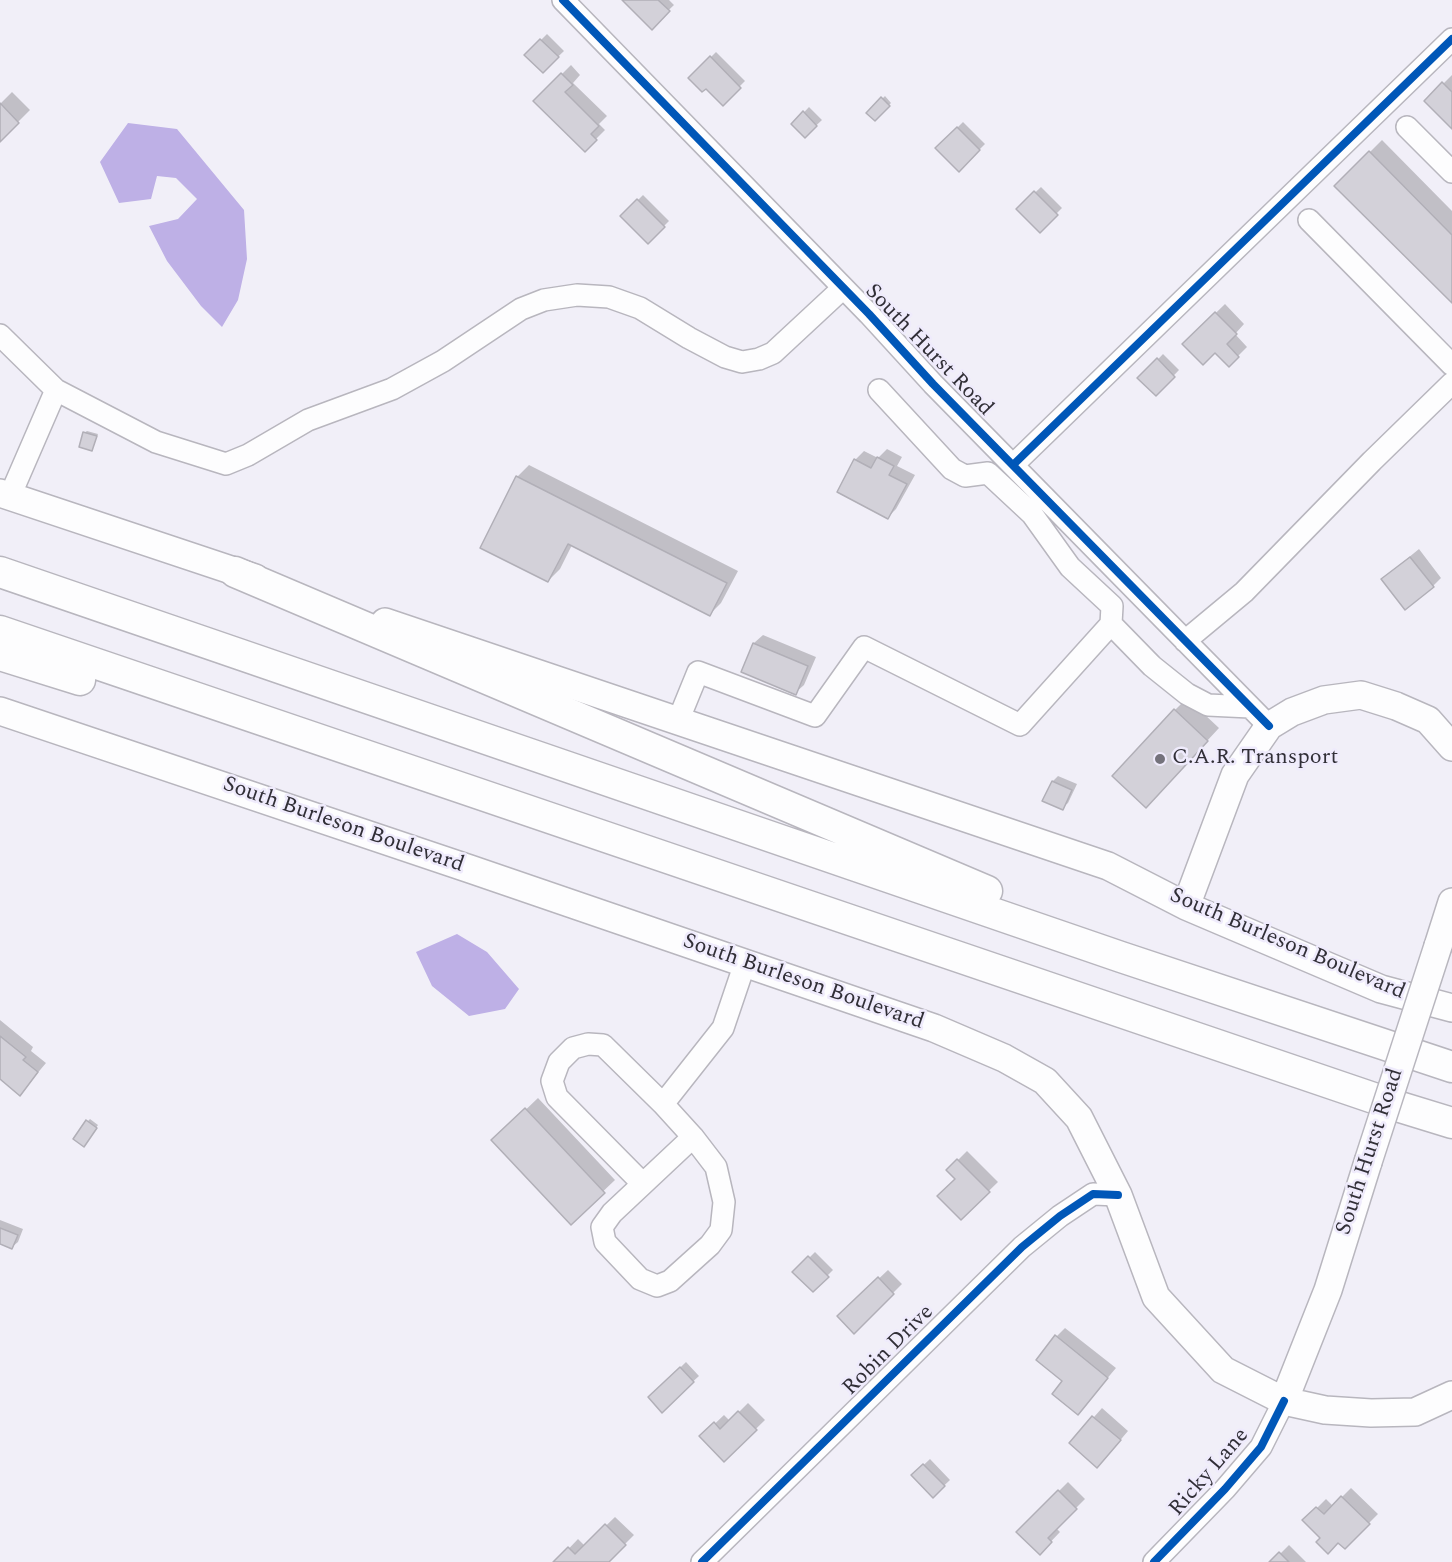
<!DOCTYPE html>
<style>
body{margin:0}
canvas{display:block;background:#f1eff8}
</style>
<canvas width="1452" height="1562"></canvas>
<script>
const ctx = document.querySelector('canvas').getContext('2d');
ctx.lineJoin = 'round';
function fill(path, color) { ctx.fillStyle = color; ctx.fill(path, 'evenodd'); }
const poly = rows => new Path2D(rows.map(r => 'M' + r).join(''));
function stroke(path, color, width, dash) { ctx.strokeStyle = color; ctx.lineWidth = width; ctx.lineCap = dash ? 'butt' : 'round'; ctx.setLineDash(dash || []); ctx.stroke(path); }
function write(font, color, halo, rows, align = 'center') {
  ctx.font = font + ' Spectral,serif'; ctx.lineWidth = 5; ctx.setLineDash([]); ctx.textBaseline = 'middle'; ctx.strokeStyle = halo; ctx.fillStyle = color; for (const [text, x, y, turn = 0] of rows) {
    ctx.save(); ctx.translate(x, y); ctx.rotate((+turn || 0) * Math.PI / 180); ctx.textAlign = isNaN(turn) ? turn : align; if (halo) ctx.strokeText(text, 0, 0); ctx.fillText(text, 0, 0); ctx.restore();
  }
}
const water = poly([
 [128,123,177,129,244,210,247,259,238,300,222,327,201,306,167,261,149,226,178,219,197,199,176,178,157,176,151,199,119,203,100,162],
 [457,934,487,952,519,989,505,1009,469,1016,432,986,416,952]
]);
const shadow = poly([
 [624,0,669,0,674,5,651,27],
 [547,34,564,51,543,71,526,55],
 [716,52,745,81,723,103,706,86,690,78],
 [571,65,580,75,573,83,607,116,599,124,605,130,585,150,535,101],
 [1452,75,1452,127,1426,101],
 [12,92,30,110,0,140,0,104],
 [885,96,891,103,875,119,868,113],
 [809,107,822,120,805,136,793,124],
 [963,122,985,144,959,170,937,148],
 [1382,140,1452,211,1452,301,1336,186],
 [1041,187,1062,208,1040,230,1018,209],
 [643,195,669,221,648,242,622,216],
 [1225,304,1244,324,1235,334,1247,347,1229,365,1215,351,1184,344],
 [1163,354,1179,370,1156,394,1140,378],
 [87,431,98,434,92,449,84,433],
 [887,449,902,457,897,466,915,475,896,509,887,518,855,460,864,451,878,458],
 [529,465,738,571,721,603,709,615,572,545,560,569,548,581,517,477],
 [1419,549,1441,578,1433,586,1392,571],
 [763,635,816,657,804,685,795,693,743,671,754,643],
 [1187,698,1219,728,1158,794,1175,710],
 [1058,776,1077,784,1068,803,1062,808,1053,781],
 [0,1020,33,1047,31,1051,46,1063,20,1094,0,1078],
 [538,1098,615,1180,571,1222,494,1140],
 [90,1119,98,1125,86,1142,88,1121],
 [967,1151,998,1182,961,1218,957,1179,948,1170],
 [0,1220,23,1229,18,1242,12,1247,0,1242],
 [815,1252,833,1270,813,1290,795,1272],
 [888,1270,902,1284,854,1332,839,1316],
 [1065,1328,1116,1368,1078,1413,1065,1381,1057,1336],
 [686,1362,699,1376,662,1410,650,1397],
 [748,1403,765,1420,724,1460,702,1436,724,1415,730,1421],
 [1102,1408,1128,1431,1106,1457,1071,1443],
 [930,1459,950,1480,933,1496,913,1475],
 [1068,1482,1085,1499,1056,1528,1060,1532,1040,1553,1018,1532],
 [1351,1488,1378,1514,1345,1547,1339,1541,1322,1538,1305,1520,1326,1499,1333,1506],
 [615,1517,634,1535,607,1562,556,1562,578,1539,585,1546],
 [1289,1545,1306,1562,1272,1562]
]);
const building = poly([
 [622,0,658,0,670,11,652,30,622,0],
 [540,39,559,57,543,73,524,55,540,39],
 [710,56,741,88,723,106,706,89,702,92,688,78,710,56],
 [561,73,573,85,565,92,599,126,591,134,597,140,585,152,533,101,561,73],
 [1442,82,1452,92,1452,129,1424,101,1442,82],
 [881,97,890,106,875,121,866,113,881,97],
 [0,103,19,123,0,142,0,103],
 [803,111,817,126,805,138,791,124,803,111],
 [957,127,980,150,959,172,935,148,957,127],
 [1369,151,1452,235,1452,303,1334,186,1369,151],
 [1034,191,1058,215,1040,233,1016,209,1034,191],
 [637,199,665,227,648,244,620,216,637,199],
 [1215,312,1237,334,1227,344,1239,357,1229,367,1215,353,1203,365,1182,344,1215,312],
 [1157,358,1175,377,1156,396,1137,378,1157,358],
 [83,432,97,436,92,451,79,447,83,432],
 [877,457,894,466,889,475,907,484,888,519,837,492,854,459,871,468,877,457],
 [516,476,727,583,710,616,568,544,548,582,480,548,516,476],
 [1410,557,1434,587,1405,610,1381,579,1410,557],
 [753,643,808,666,796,695,741,672,753,643],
 [1174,709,1208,741,1146,808,1112,776,1174,709],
 [1052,781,1072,790,1063,810,1042,801,1052,781],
 [0,1036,26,1057,23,1060,38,1072,20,1096,0,1079,0,1036],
 [525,1108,605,1193,571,1225,491,1140,525,1108],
 [86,1120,97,1128,84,1147,73,1139,86,1120],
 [957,1159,990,1192,961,1220,937,1196,955,1179,946,1170,957,1159],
 [0,1228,18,1235,12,1249,0,1244,0,1228],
 [808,1256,829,1277,813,1292,792,1272,808,1256],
 [878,1277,894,1294,854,1334,837,1316,878,1277],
 [1055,1335,1108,1378,1078,1415,1052,1394,1062,1381,1036,1360,1055,1335],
 [680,1367,694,1382,662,1413,648,1397,680,1367],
 [738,1411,757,1430,724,1462,699,1436,714,1422,720,1429,738,1411],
 [1092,1416,1121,1440,1097,1468,1069,1443,1092,1416],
 [923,1464,945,1486,933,1498,911,1475,923,1464],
 [1058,1490,1077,1509,1048,1538,1052,1542,1040,1555,1016,1532,1058,1490],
 [1341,1496,1370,1524,1345,1549,1338,1543,1328,1554,1316,1542,1320,1538,1302,1520,1316,1507,1324,1514,1341,1496],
 [605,1524,626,1545,609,1562,553,1562,568,1547,575,1554,605,1524],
 [1279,1552,1289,1562,1269,1562,1279,1552]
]);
const minor = poly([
 [563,0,869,314,933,384,1269,726],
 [1407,127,1452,172],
 [1309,220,1452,365],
 [0,335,56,390,156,442,226,464,248,455,308,420,392,389,443,361,521,309,544,300,577,295,609,297,640,308,689,338,725,357,742,362,759,359,773,353,843,288],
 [879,390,952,469,965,476,988,473,1032,514,1070,567,1112,606,1111,624,1152,666,1187,694,1208,705,1250,707],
 [1013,465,1452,39],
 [10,496,56,390],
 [1185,641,1244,592,1372,461,1452,383],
 [678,721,698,672,815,716,864,647,1020,725,1111,624],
 [693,1137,612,1213,602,1227,605,1242,640,1279,657,1286,670,1281,710,1245,721,1230,724,1202,716,1167,693,1137,663,1104,723,1028,745,963],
 [643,1184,557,1097,552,1081,559,1062,573,1048,588,1044,603,1045,663,1104],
 [702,1562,1022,1247,1060,1216,1093,1194,1118,1195],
 [1154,1562,1225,1489,1261,1447,1284,1401]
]);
const major = poly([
 [0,493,255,578],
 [385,622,1108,866,1186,906,1381,989,1452,1008],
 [0,711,470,869,934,1028,1004,1058,1045,1081,1079,1118,1118,1195,1156,1297,1223,1370,1284,1401,1325,1410,1371,1413,1415,1412,1452,1395],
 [1186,906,1235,775,1269,726,1292,712,1324,700,1361,695,1396,706,1428,720,1452,747],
 [1438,946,1452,902],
 [1284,1401,1328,1290,1368,1162]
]);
const highway = poly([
 [0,572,1121,957,1452,1067],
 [235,572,987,891],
 [0,631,1400,1107,1452,1123],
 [0,655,80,680]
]);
const majorBridge = poly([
 [1368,1162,1438,946]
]);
const cycleway = poly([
 [563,0,869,314,933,384,1269,726],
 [1013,465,1452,39],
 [702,1562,1022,1247,1060,1216,1093,1194,1118,1195],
 [1154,1562,1225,1489,1261,1447,1284,1401]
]);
const markers = [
 [1160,759,6,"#74727b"]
];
const streetNames = [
 ["South Hurst Road",928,351,46],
 ["South Burleson Boulevard",343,826,19],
 ["South Burleson Boulevard",1287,945,23],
 ["South Burleson Boulevard",803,983,19],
 ["South Hurst Road",1371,1152,-72],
 ["Robin Drive",889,1351,-45],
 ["Ricky Lane",1210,1473,-49]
];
const poiNames = [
 ["C.A.R. Transport",1172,759]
];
fill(water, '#beb0e6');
fill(shadow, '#0003');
fill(building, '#d3d1d9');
stroke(building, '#b1afb7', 1.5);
stroke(minor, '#b8b6be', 24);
stroke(major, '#b8b6be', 30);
stroke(highway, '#b8b6be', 33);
stroke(minor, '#fdfdfe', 21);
stroke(major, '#fdfdfe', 27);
stroke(highway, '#fdfdfe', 30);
stroke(majorBridge, '#b8b6be', 30, []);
stroke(majorBridge, '#fdfdfe', 27);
stroke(cycleway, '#0057b8', 8);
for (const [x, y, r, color] of markers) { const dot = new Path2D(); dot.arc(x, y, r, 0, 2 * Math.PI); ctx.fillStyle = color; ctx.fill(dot); stroke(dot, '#efebfc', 2); }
write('22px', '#312f37', '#efebfc', streetNames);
write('22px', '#312f37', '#efebfc', poiNames, 'left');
</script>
